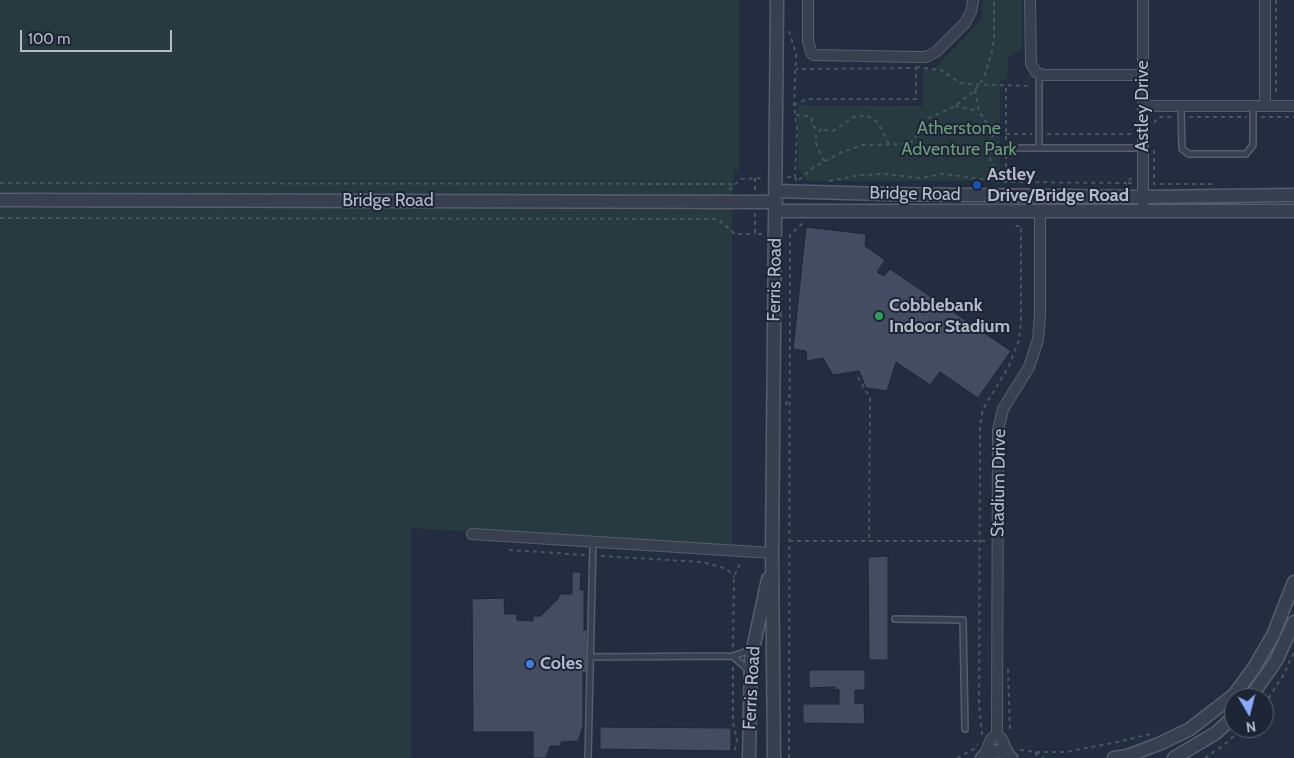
<!DOCTYPE html>
<style>
body{margin:0}
#map{position:relative;width:1294px;height:758px;overflow:hidden;background:#242d3f;font-family:Cabin,sans-serif}
canvas{display:block}
.north{position:absolute;left:1224px;top:688px;width:50px;height:50px;box-sizing:border-box;background:#1d2434;border:1px solid #5a6070;border-radius:50%;rotate:172deg;font-size:14px;font-weight:700;line-height:20px;text-align:center;color:#b5baca}
.north::after{content:'';display:block;margin:auto;width:18px;height:22px;background:#8ba9f8;clip-path:polygon(50% 0,100% 100%,50% 72%,0 100%)}
.scale{position:absolute;left:20px;top:30px;width:152px;height:22px;box-sizing:border-box;border:2px solid #b5baca;border-top:0;padding-left:6px;font-size:15px;line-height:18px;white-space:nowrap;color:#b5baca;-webkit-text-stroke:4px #1d2434;paint-order:stroke}
</style>
<div id="map">
<canvas width="1294" height="758"></canvas>
<div class="north">N</div>
<div class="scale">100 m</div>
</div>
<script>
const ctx = document.querySelector('canvas').getContext('2d');
ctx.lineJoin = 'round';
function fill(path, color) { ctx.fillStyle = color; ctx.fill(path, 'evenodd'); }
const poly = rows => new Path2D(rows.map(r => 'M' + r).join(''));
function stroke(path, color, width, dash) { ctx.strokeStyle = color; ctx.lineWidth = width; ctx.lineCap = dash ? 'butt' : 'round'; ctx.setLineDash(dash || []); ctx.stroke(path); }
function write(font, color, halo, rows, align = 'center') {
  ctx.font = font + ' Cabin,sans-serif'; ctx.lineWidth = 4; ctx.setLineDash([]); ctx.textBaseline = 'middle'; ctx.strokeStyle = halo; ctx.fillStyle = color; for (const [text, x, y, turn = 0] of rows) {
    ctx.save(); ctx.translate(x, y); ctx.rotate((+turn || 0) * Math.PI / 180); ctx.textAlign = isNaN(turn) ? turn : align; if (halo) ctx.strokeText(text, 0, 0); ctx.fillText(text, 0, 0); ctx.restore();
  }
}
const green = poly([
 [0,0,739,0,739,170,734,170,732,237,732,547,411,528,411,758,0,758],
 [983,0,1022,0,1022,48,1008,58,1007,80,1000,80,1000,181,807,181,798,169,798,105,923,106,923,69,934,69,982,19]
]);
const building = poly([
 [806,227,866,234,865,246,885,260,877,272,884,276,890,269,1011,351,978,398,940,372,930,385,896,362,887,391,866,388,859,371,833,375,823,358,807,361,806,351,793,349,806,227],
 [888,556,888,660,869,660,868,557,888,556],
 [572,572,581,572,580,590,584,590,584,630,587,630,587,673,583,673,583,727,578,741,561,742,561,746,550,746,546,758,533,758,533,732,473,732,472,599,504,598,505,614,517,614,517,620,533,621,533,616,541,616,559,598,559,594,572,594,572,572],
 [809,670,865,670,865,690,855,690,855,704,864,703,865,724,803,723,803,704,839,704,839,689,835,690,835,687,809,688,809,670],
 [600,727,731,728,731,751,600,749,600,727]
]);
const path = poly([
 [1276,0,1276,95],
 [789,31,796,54,794,105,797,128,795,177],
 [916,67,941,70,960,83,965,84,1031,86],
 [975,90,979,111,993,133,990,162,999,176,1006,182],
 [794,105,807,99,916,99,916,68,796,69],
 [955,106,979,111],
 [796,115,811,117,813,126,819,131],
 [1189,117,1247,117],
 [1261,117,1294,117],
 [1154,123,1159,117,1174,117],
 [1006,134,1032,134],
 [1047,134,1132,134],
 [1006,140,1006,86],
 [1154,150,1154,184,1216,184],
 [1006,155,1006,182],
 [824,161,816,144,816,135,822,128,825,130,833,131,857,115,870,117,878,123,889,144],
 [787,177,795,177,797,181],
 [755,178,755,191],
 [799,180,814,167,842,152,863,145,903,144,913,141,925,120,955,106,975,90,984,78,992,51,994,37,994,0],
 [829,181,861,175,884,174,920,178,943,174,1006,182,1127,183],
 [0,183,735,184],
 [1132,183,1127,183,1132,177],
 [729,190,741,179,764,178],
 [755,213,755,234,765,234],
 [0,218,718,219,735,234,755,234],
 [858,377,870,398,869,541],
 [786,405,789,395],
 [789,541,987,541],
 [509,550,586,555],
 [601,556,702,562,721,567,729,571,734,577],
 [733,647,734,577,741,561],
 [733,667,733,723,737,740,734,754],
 [1008,669,1010,732],
 [1264,705,1284,674,1294,652],
 [982,735,979,703,980,427,983,409,1009,366,1019,340,1021,320,1021,226,1015,226,1013,223],
 [1020,750,1036,752,1036,758],
 [1036,752,1066,752,1118,742,1154,733],
 [1036,752,1044,758],
 [789,758,790,235,804,222],
 [957,758,974,749,977,744],
 [1205,758,1225,744,1243,728]
]);
const service = poly([
 [1181,106,1182,149,1189,154,1246,154,1253,145,1253,106],
 [1006,148,1143,148],
 [1039,148,1039,74],
 [895,619,963,620,965,729],
 [733,656,749,671],
 [590,657,733,656,750,650],
 [588,758,593,542]
]);
const minor = poly([
 [808,0,808,41,811,52,813,55,917,57,926,57,936,52,965,23,971,12,973,0],
 [1030,0,1031,64,1036,72,1043,75,1143,75],
 [1143,0,1143,204],
 [1143,106,1294,106],
 [1265,106,1265,0],
 [472,534,772,553],
 [1009,755,1002,739,997,734,998,430,1003,409,1029,367,1038,340,1040,315,1040,211],
 [984,756,991,739,997,734]
]);
const tertiary = poly([
 [776,191,883,194,1143,197,1294,195],
 [0,200,776,202],
 [776,211,1294,211],
 [1250,698,1276,661,1294,622],
 [749,758,751,658,768,579],
 [774,758,772,553,777,0],
 [982,758,988,753,999,751,1004,752,1011,758],
 [1114,758,1127,756,1159,744,1190,729,1234,695,1254,668,1273,635,1294,582],
 [1174,758,1216,733,1234,716]
]);
const markers = [
 [977,185,5,"#1a4fb4"],
 [879,316,5,"#2e9e5b"],
 [530,664,5,"#3f7fe0"]
];
const streetNames = [
 ["Astley Drive",1143,106,-90],
 ["Bridge Road",915,194,1],
 ["Bridge Road",388,201],
 ["Ferris Road",775,280,-89],
 ["Stadium Drive",999,483,-89],
 ["Ferris Road",752,688,-87]
];
const parkNames = [
 ["Atherstone",959,129],
 ["Adventure Park",959,150]
];
const poiNames = [
 ["Astley",987,175],
 ["Drive/Bridge Road",987,196],
 ["Cobblebank",889,306],
 ["Indoor Stadium",889,327],
 ["Coles",540,664]
];
fill(green, '#263a40');
fill(building, '#434c61');
stroke(building, '#1f2636', 1);
stroke(service, '#565d6d', 8);
stroke(minor, '#565d6d', 12);
stroke(tertiary, '#565d6d', 15);
stroke(path, '#44575d', 2, [4, 4]);
stroke(service, '#383f4f', 5);
stroke(minor, '#383f4f', 10);
stroke(tertiary, '#383f4f', 12);
for (const [x, y, r, color] of markers) { const dot = new Path2D(); dot.arc(x, y, r, 0, 2 * Math.PI); ctx.fillStyle = color; ctx.fill(dot); stroke(dot, '#1d2434', 2); }
write('18px', '#b5baca', '#1d2434', streetNames);
write('18px', '#6c9b7b', '#1d2434', parkNames);
write('bold 18px', '#b5baca', '#1d2434', poiNames, 'left');
</script>
